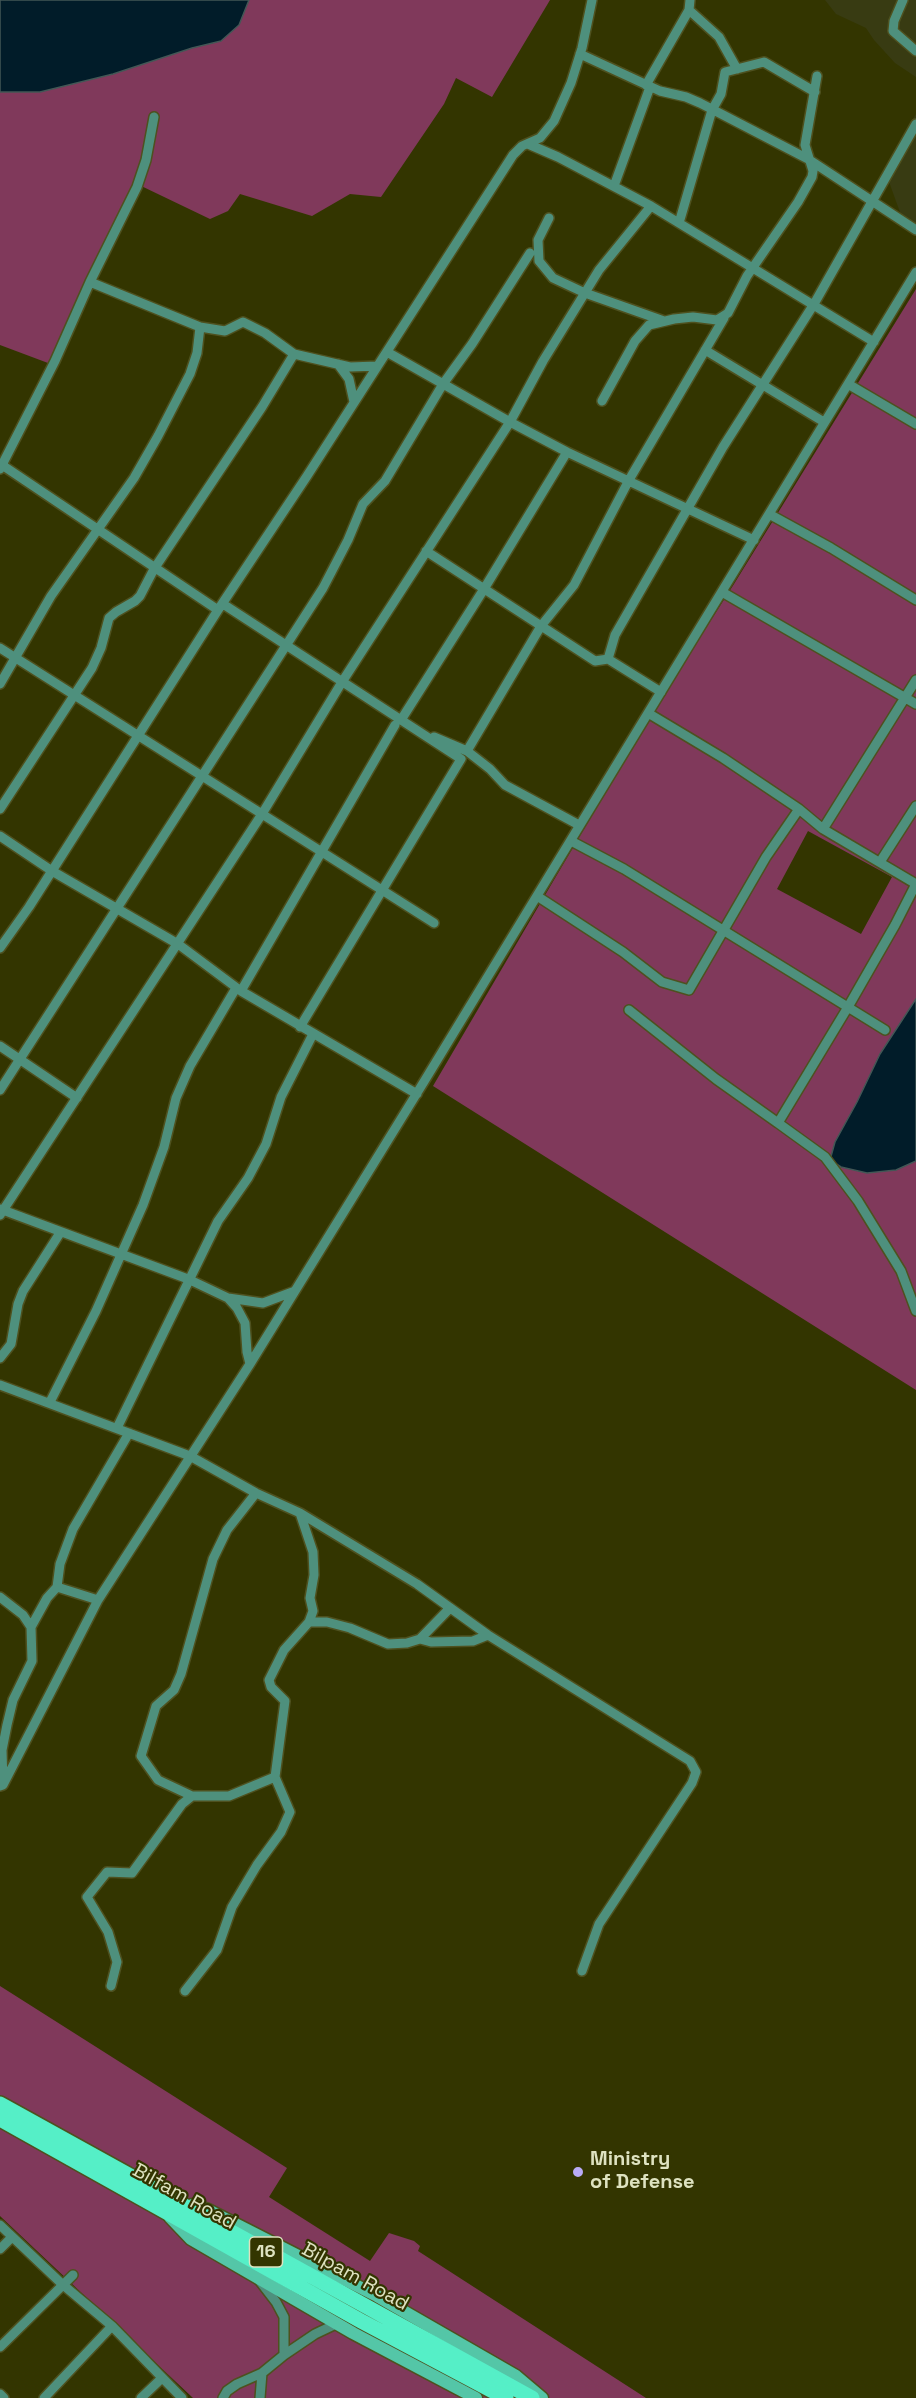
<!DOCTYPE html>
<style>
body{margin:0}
canvas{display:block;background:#333500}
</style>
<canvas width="916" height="2398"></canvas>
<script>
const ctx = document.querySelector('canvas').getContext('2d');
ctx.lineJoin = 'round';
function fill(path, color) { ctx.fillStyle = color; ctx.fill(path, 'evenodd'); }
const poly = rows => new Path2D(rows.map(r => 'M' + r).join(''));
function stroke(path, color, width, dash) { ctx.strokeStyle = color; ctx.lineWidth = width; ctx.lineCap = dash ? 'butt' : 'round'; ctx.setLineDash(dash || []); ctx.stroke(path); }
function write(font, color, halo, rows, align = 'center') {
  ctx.font = font + ' "Space Grotesk",sans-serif'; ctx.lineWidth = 4.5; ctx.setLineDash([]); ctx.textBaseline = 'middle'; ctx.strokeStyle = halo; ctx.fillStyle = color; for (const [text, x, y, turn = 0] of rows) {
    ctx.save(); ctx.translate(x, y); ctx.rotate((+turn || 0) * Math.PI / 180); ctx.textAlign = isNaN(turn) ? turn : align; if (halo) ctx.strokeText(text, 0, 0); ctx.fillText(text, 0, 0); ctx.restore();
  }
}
const built = poly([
 [825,0,916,0,916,77,895,63,874,40,866,28,836,14],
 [916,114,916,227,901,215,888,179,904,133]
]);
const green = poly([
 [0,0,550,0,492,97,456,78,444,104,381,197,350,194,312,216,240,194,228,211,210,219,135,183,48,363,0,345],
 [916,289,916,999,880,1054,857,1102,835,1142,896,1170,916,1161,916,1390,433,1086,659,701,734,584],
 [808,831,892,877,861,934,777,889],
 [0,1986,287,2168,269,2197,370,2261,389,2233,414,2241,420,2246,418,2251,646,2398,193,2398,0,2216]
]);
const water = poly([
 [0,0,249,0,239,25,221,41,192,48,113,74,40,92,0,92,0,0],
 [916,999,916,1161,896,1170,867,1173,841,1167,830,1160,835,1142,857,1102,880,1054,916,999]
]);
const street = poly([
 [903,0,894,21,893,31,916,51],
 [689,10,719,37,737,69],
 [580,54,660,91,686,97,700,103,808,159,916,230],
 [646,85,689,10,690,0],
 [528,144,558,157,651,206,874,342],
 [614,186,650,87],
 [549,218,538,240,539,261,553,278,585,293,664,321],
 [679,223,712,110,721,94,725,72,764,62,815,92],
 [90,282,200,327,225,331,243,322,265,333,294,354,350,367,377,366],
 [705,350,824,422],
 [387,352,510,422,567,452,754,540],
 [338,364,349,379,354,402],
 [848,384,916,424],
 [602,401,635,341,649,325,674,319,693,317,717,320,728,313,747,276,798,202,812,177,813,171,805,145,817,76],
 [2,465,218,610],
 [0,469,55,361,90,282,137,187,146,160,154,117],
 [769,514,831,548,916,600],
 [426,551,595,661,608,659,661,692],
 [722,592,916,704],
 [223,604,461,759,300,1027],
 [0,648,434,923],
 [608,659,615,635,723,447,814,304,916,124],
 [0,684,51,596,134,478,158,436,190,374,197,353,200,327],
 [648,713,723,758,799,809,823,829,916,884],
 [401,720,484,589,567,452],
 [434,737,467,751,490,769,505,785,579,825],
 [467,751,541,626,574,585,629,480,724,318],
 [0,809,92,668,101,648,109,618,116,612,135,601,140,596,154,569,262,407,294,354],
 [823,829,916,680],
 [0,836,52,871,178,944,241,991,417,1094],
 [571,841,624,869,885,1030],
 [880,862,916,806],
 [916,884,895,925,848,1007,778,1123,825,1157,858,1201,901,1271,916,1311],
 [537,896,623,952,662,982,689,990,766,857,799,809],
 [0,948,29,907,218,610,307,476,513,155,522,146,540,138,554,121,571,83,582,48,592,0],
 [241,991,395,725],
 [629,1010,716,1079,778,1123],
 [0,1046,77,1098],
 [0,1090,323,588,348,540,363,504,385,481,443,384,472,344,530,253],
 [0,1209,188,1279,228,1298,237,1308,245,1323,247,1352,250,1364],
 [0,1215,262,814,342,682,510,422,543,361,599,270,651,206],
 [228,1298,263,1303,295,1291],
 [0,1358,11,1344,18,1304,23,1291,60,1233],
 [0,1385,190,1456,256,1493,300,1513,417,1584,488,1635,690,1761,696,1772,692,1783,599,1924,582,1971],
 [50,1402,96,1311,143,1205,164,1147,176,1098,190,1066,236,988],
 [117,1428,218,1221,248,1178,266,1144,281,1097,313,1034],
 [256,1493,227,1530,213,1559,181,1674,174,1690,156,1706,141,1756,158,1780,192,1796,229,1796,275,1777],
 [0,1597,23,1615,31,1627,32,1661,13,1700,7,1725,2,1750,3,1784],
 [98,1600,57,1587,60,1564,73,1529,129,1433],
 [309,1622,327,1622,350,1628,388,1644,407,1643,420,1639,450,1608],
 [31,1627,47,1598,57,1587],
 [420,1639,431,1642,473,1641,488,1635],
 [0,1786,3,1785,98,1600,250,1364,425,1080,916,272],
 [111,1986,117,1962,108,1932,87,1897,107,1872,132,1873,182,1804,192,1796],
 [185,1991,217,1950,232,1907,257,1865,281,1832,290,1812,275,1777,285,1701,271,1687,269,1680,284,1650,309,1622,313,1611,310,1598,314,1575,313,1552,300,1513],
 [0,2225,62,2284,112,2326,182,2398],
 [0,2249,12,2237],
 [259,2280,276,2302,284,2317,284,2355],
 [0,2347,73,2275],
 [0,2394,4,2398],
 [44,2398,112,2326],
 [141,2398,162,2378],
 [223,2398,227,2391,237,2384,262,2373,284,2355,315,2334,336,2324],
 [260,2398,262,2373]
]);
const secondary = poly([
 [192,2205,208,2210,377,2296,516,2376,542,2398],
 [170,2217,191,2239,353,2333,476,2398]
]);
const primary = poly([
 [0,2104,532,2398],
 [0,2119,361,2321,506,2398]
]);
const markers = [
 [578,2172,6,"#b9abf7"]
];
const shields = [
 [266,2252,33]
];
const shieldNames = [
 ["16",266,2252]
];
const poiNames = [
 ["Ministry",590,2160],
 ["of Defense",590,2183]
];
const streetNames = [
 ["Bilfam Road",184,2197,29],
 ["Bilpam Road",355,2277,29]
];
fill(built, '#383b12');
fill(green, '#80395b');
fill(water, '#011c29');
stroke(water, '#435756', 1.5);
stroke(street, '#4e511f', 12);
stroke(secondary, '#4e511f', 15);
stroke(primary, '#4e511f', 18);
stroke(street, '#4e907d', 9);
stroke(secondary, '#54c6a7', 12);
stroke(primary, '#55efc7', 15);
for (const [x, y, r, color] of markers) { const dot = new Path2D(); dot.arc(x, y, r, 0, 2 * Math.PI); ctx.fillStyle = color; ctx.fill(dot); stroke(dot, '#333500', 2); }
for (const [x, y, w] of shields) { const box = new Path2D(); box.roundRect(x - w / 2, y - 15, w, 30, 4.5); ctx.fillStyle = '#333500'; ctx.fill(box); stroke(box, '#dee2c0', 1.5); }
write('bold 18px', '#dee2c0', null, shieldNames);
write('bold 20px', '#dee2c0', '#333500', poiNames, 'left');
write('20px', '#dee2c0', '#333500', streetNames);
</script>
